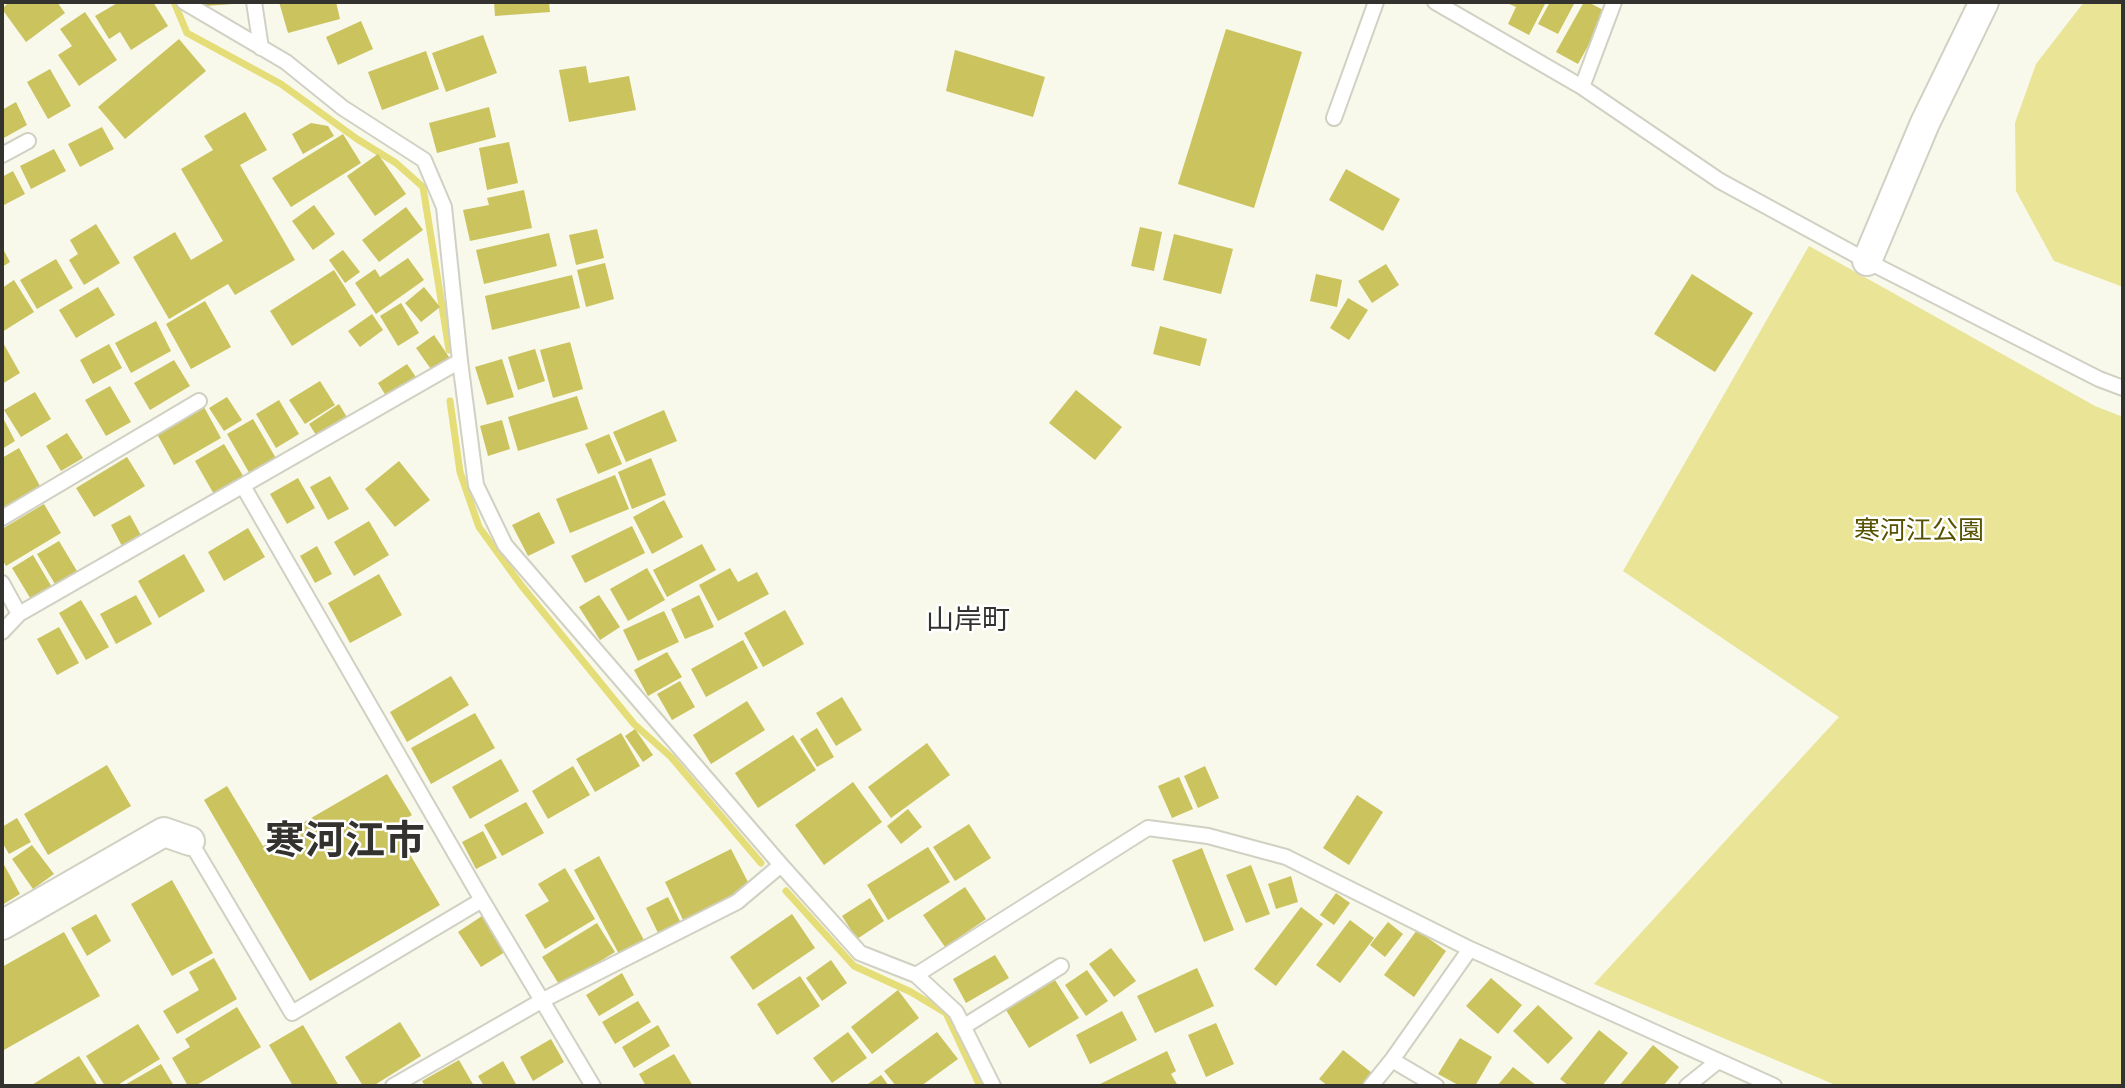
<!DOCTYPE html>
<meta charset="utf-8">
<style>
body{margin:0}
#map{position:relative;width:2125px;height:1088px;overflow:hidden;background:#f8f8eb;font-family:Jost,sans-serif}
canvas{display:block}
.frame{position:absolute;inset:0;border:4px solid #33322e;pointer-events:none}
</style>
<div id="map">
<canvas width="2125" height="1088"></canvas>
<div class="frame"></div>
</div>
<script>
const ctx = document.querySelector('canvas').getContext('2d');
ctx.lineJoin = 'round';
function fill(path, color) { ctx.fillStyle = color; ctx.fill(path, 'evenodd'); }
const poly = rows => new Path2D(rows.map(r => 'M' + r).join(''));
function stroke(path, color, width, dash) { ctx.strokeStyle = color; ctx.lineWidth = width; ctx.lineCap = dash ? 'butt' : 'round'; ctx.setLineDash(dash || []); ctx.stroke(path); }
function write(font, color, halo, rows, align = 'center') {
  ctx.font = font + ' Jost,"Noto Sans JP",sans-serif'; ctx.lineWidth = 5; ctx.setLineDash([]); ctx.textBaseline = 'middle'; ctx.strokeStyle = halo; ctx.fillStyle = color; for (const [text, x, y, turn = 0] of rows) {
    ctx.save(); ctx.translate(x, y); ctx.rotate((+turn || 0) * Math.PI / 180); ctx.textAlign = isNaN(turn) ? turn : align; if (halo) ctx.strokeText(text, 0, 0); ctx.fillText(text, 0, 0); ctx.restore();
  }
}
const green = poly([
 [2084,2,2123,2,2123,287,2054,261,2016,191,2015,123,2036,64],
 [1809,246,2095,406,2123,417,2123,1086,1838,1086,1594,984,1839,717,1623,571]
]);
const stream = poly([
 [174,2,187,33,281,84,357,139,396,163,423,187,449,350],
 [450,401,460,472,479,527,521,585,634,724,671,757,761,863],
 [786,891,854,966,911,992,946,1013,980,1086]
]);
const building = poly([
 [9,2,57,2,65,13,26,42,2,9],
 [119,2,153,2,168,26,131,50,120,32,109,39,95,16],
 [205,2,233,2,233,4,205,6],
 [279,2,336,2,340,19,288,33],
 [494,2,549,2,550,12,495,16],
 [1505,2,1546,2,1529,35,1508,24,1516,7],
 [1550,2,1575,2,1558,34,1538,24],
 [1584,2,1588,2,1607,12,1578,64,1556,52],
 [85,12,117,60,79,86,58,55,72,46,60,29],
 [361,21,373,49,338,65,326,37],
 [1226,29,1302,52,1254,208,1178,184],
 [483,35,497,73,446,92,432,53],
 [179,39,206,71,125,139,98,107],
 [955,50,1045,77,1033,117,946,91],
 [426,51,439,89,382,110,368,72],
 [586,66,589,83,629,76,636,110,569,122,559,70],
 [50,69,71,106,48,119,27,82],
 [16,102,27,125,2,139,2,110],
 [489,107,496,137,437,153,429,123],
 [245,112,267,150,240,165,295,260,235,295,228,284,169,319,133,257,175,232,191,260,223,241,181,169,213,150,204,136],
 [311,123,328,126,334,136,303,154,292,134],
 [102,127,114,149,80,167,68,144],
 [343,134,361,163,291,207,272,178],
 [509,142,518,183,487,190,479,148],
 [54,149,66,171,31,189,20,166],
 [378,154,406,194,375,216,347,176],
 [1346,169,1400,199,1383,231,1329,200],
 [13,171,25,194,2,206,2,177],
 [524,190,532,228,470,241,463,210,489,205,487,198],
 [314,205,335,234,313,250,292,221],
 [406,207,423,230,379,262,362,240],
 [96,224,120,263,84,285,69,260,78,254,70,240],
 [1140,227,1162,232,1154,271,1131,266],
 [597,229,604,258,576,265,569,235],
 [549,233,557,266,484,284,476,250],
 [1174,234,1233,249,1221,294,1163,280],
 [2,247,10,262,2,267],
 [343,250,360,272,345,283,329,260],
 [408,258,424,280,376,314,355,283,375,269,380,277],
 [56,259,73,288,37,309,20,280],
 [605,263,614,299,586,307,577,270],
 [1386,264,1399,285,1372,303,1358,281],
 [334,270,356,305,292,346,270,311],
 [1316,274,1342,280,1337,307,1310,301],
 [1692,274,1753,313,1715,372,1654,334],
 [572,275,580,308,492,330,485,296],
 [14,280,34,312,2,332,2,288],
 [98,287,115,315,76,338,59,310],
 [424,287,440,307,421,322,405,303],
 [1348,298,1368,310,1349,340,1330,328],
 [205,301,231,347,191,369,166,324],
 [401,303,419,333,398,346,380,316],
 [372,314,383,330,360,347,348,331],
 [156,321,171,351,131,373,115,343],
 [1160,326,1207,339,1200,366,1153,354],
 [434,335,451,360,433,372,416,348],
 [2,341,20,373,2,384],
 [570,342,583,389,553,398,540,350],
 [109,344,122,368,93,384,80,360],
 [535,349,545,381,518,390,508,357],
 [502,359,514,397,487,405,475,367],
 [174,360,190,386,150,410,134,383],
 [407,364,418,380,388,399,378,383],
 [320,381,335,405,305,424,289,400],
 [110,386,131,422,106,436,85,400],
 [1076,390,1122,427,1095,460,1049,423],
 [35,392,51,419,21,437,4,410],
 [577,396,588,429,518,451,508,417],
 [227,397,242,420,224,431,209,408],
 [279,400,299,434,276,448,256,414],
 [339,404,348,419,318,438,309,424],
 [204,407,221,438,174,465,157,434],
 [664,410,677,441,626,462,613,432],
 [2,416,15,441,2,449],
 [253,419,277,460,251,476,227,434],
 [502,420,510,449,488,456,480,426],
 [67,433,83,458,61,471,46,446],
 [609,434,622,464,598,474,585,444],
 [224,444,245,479,215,496,195,461],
 [19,448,40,486,2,508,2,458],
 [127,457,145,486,94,517,76,488],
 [651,458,666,495,632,509,618,472],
 [399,461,430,500,395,527,365,489],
 [615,475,629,509,570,533,556,499],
 [330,476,349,509,328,520,310,487],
 [298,478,315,508,287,524,270,494],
 [664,500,683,537,652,554,633,517],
 [44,504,61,533,6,566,2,559,2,529],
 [539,512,555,543,528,556,512,525],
 [130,515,142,537,123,548,111,525],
 [369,521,389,555,354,576,334,542],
 [632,526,645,553,585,583,571,556],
 [248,528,265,557,224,581,208,552],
 [59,541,77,571,55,584,37,554],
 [702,544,716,570,667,597,653,570],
 [317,546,332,574,315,583,300,556],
 [184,554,205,591,159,618,138,581],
 [33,555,53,589,32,601,12,568],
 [647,568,665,600,628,621,610,589],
 [730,568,738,582,757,572,769,594,718,621,699,585],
 [379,574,402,615,350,643,328,603],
 [136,595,152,624,116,644,100,614],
 [599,595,620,627,600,640,579,607],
 [699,595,714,627,685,639,671,609],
 [81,600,109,647,86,660,59,613],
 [785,610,804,644,763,667,744,633],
 [664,611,679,642,638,661,623,630],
 [59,627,79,663,57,675,37,639],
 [743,640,758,668,706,697,691,669],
 [667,652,682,677,648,696,634,670],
 [451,676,469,705,407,742,390,712],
 [680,681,695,707,672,720,657,694],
 [842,697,862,730,836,746,816,713],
 [747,701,765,730,711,764,693,735],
 [475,713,495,748,431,784,411,748],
 [817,728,834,757,817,767,800,739],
 [635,729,653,755,643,762,625,736],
 [621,733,640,766,595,792,576,759],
 [793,735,816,770,758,808,735,773],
 [927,743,950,775,891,818,868,787],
 [501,759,519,791,470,819,452,787],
 [107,765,131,806,48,855,24,814],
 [573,766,590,795,548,819,532,791],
 [1205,766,1219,798,1198,808,1184,776],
 [387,774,412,815,393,826,440,905,310,981,204,800,227,786,263,846],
 [1179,777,1193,809,1172,818,1158,786],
 [853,782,882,822,824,865,795,825],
 [1357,795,1383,812,1349,865,1323,848],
 [526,802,544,833,502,856,484,825],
 [908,809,922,827,901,844,887,826],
 [17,818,31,842,9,854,2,842,2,827],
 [969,824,991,858,955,881,933,847],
 [483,831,497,858,476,869,462,842],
 [32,845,54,874,33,889,12,859],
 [928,847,950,882,888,920,867,885],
 [1202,848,1234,930,1204,942,1172,860],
 [731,849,750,886,683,920,665,882],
 [599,856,645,942,620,956,574,870],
 [2,861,20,894,2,905],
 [1251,865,1270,914,1246,923,1226,875],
 [565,868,595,919,545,949,525,915,549,901,538,884],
 [1291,876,1298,902,1276,909,1268,884],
 [172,880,213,953,172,976,131,904],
 [965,887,986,919,945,947,923,915],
 [1336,893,1350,903,1334,925,1320,915],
 [668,897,682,925,659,935,646,908],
 [870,898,884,921,857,939,842,916],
 [1301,907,1323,924,1276,986,1254,969],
 [96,914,111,941,87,956,71,928],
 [792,914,815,948,753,990,730,957],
 [482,916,505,952,481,967,458,932],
 [1350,920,1374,938,1340,983,1316,965],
 [1388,922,1403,934,1385,957,1370,945],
 [597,923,615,952,560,986,542,957],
 [1417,930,1446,951,1414,997,1384,975],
 [64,932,100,996,2,1051,2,967],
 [1111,948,1136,981,1114,997,1089,964],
 [995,955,1009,978,966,1003,953,979],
 [214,958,237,999,177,1034,163,1011,199,990,189,972],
 [831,960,847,983,822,1001,806,978],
 [1197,968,1214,1006,1155,1033,1137,996],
 [1087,970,1108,1001,1086,1016,1065,985],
 [622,973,634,995,599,1016,586,995],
 [800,976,820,1006,777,1035,757,1004],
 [1491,978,1522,1005,1498,1034,1466,1006],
 [1055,980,1079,1018,1029,1048,1006,1010],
 [898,990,919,1018,872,1054,851,1027],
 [638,1001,651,1022,615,1044,602,1022],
 [1538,1005,1573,1038,1548,1064,1513,1031],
 [237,1007,261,1047,195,1086,188,1086,172,1058,190,1047,185,1039],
 [1122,1011,1137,1040,1090,1064,1076,1035],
 [400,1022,421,1056,373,1086,363,1086,345,1057],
 [1216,1023,1234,1064,1206,1077,1188,1035],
 [138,1024,160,1059,116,1086,105,1086,86,1056],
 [303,1025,339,1086,293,1086,269,1045],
 [658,1025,670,1046,634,1068,622,1047],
 [1599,1030,1628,1053,1602,1086,1569,1086,1560,1079],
 [848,1032,867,1058,832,1083,813,1058],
 [937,1032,958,1059,921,1086,896,1086,884,1071],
 [1460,1038,1492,1057,1475,1086,1460,1086,1438,1074],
 [551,1039,564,1062,533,1081,520,1057],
 [1653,1045,1679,1067,1663,1086,1619,1086],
 [1343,1050,1372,1073,1362,1086,1328,1086,1319,1079],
 [1167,1051,1176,1071,1171,1074,1178,1086,1096,1086],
 [674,1054,693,1086,646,1086,639,1074],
 [79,1056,98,1086,30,1086],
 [459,1060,474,1086,425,1086,422,1081],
 [503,1061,517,1086,484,1086,478,1076],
 [161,1064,174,1086,123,1086],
 [1513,1067,1537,1086,1497,1086],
 [881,1075,889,1086,865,1086]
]);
const lane = poly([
 [184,2,286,62,343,108,424,160,444,207,460,361,476,485,505,545,781,865,860,953,916,975,956,1012,993,1086],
 [254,2,261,48],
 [1435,2,1582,87,1720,181,1867,261,2099,379,2123,388],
 [1582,87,1614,2],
 [1334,118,1376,2],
 [2,155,28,141],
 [243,486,482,900,593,1086],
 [2,518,199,401],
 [2,583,19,614],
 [2,632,19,614,460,361],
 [190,841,292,1013,482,900],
 [916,975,1148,828,1208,836,1286,857,1470,949,1774,1086],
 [963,1027,1061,966],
 [1392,1060,1436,1086],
 [393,1086,543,1000,737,902,781,865],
 [1371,1086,1392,1060,1470,949],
 [1687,1086,1717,1062]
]);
const street = poly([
 [1867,261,1925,123,1984,2],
 [2,925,164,832,190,841]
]);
const parkNames = [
 ["寒河江公園",1919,533]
];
const neighbourhoodNames = [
 ["山岸町",968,622]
];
const townNames = [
 ["寒河江市",345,844]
];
fill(green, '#e9e496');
stroke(stream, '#e4dd78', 7);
fill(building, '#cac35e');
stroke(lane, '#d0d0c3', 18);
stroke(street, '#d0d0c3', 32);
stroke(lane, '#fff', 14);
stroke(street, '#fff', 28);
write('26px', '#575200', '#fff', parkNames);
write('28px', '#33322e', '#fff', neighbourhoodNames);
write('bold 40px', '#33322e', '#fff', townNames);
</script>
